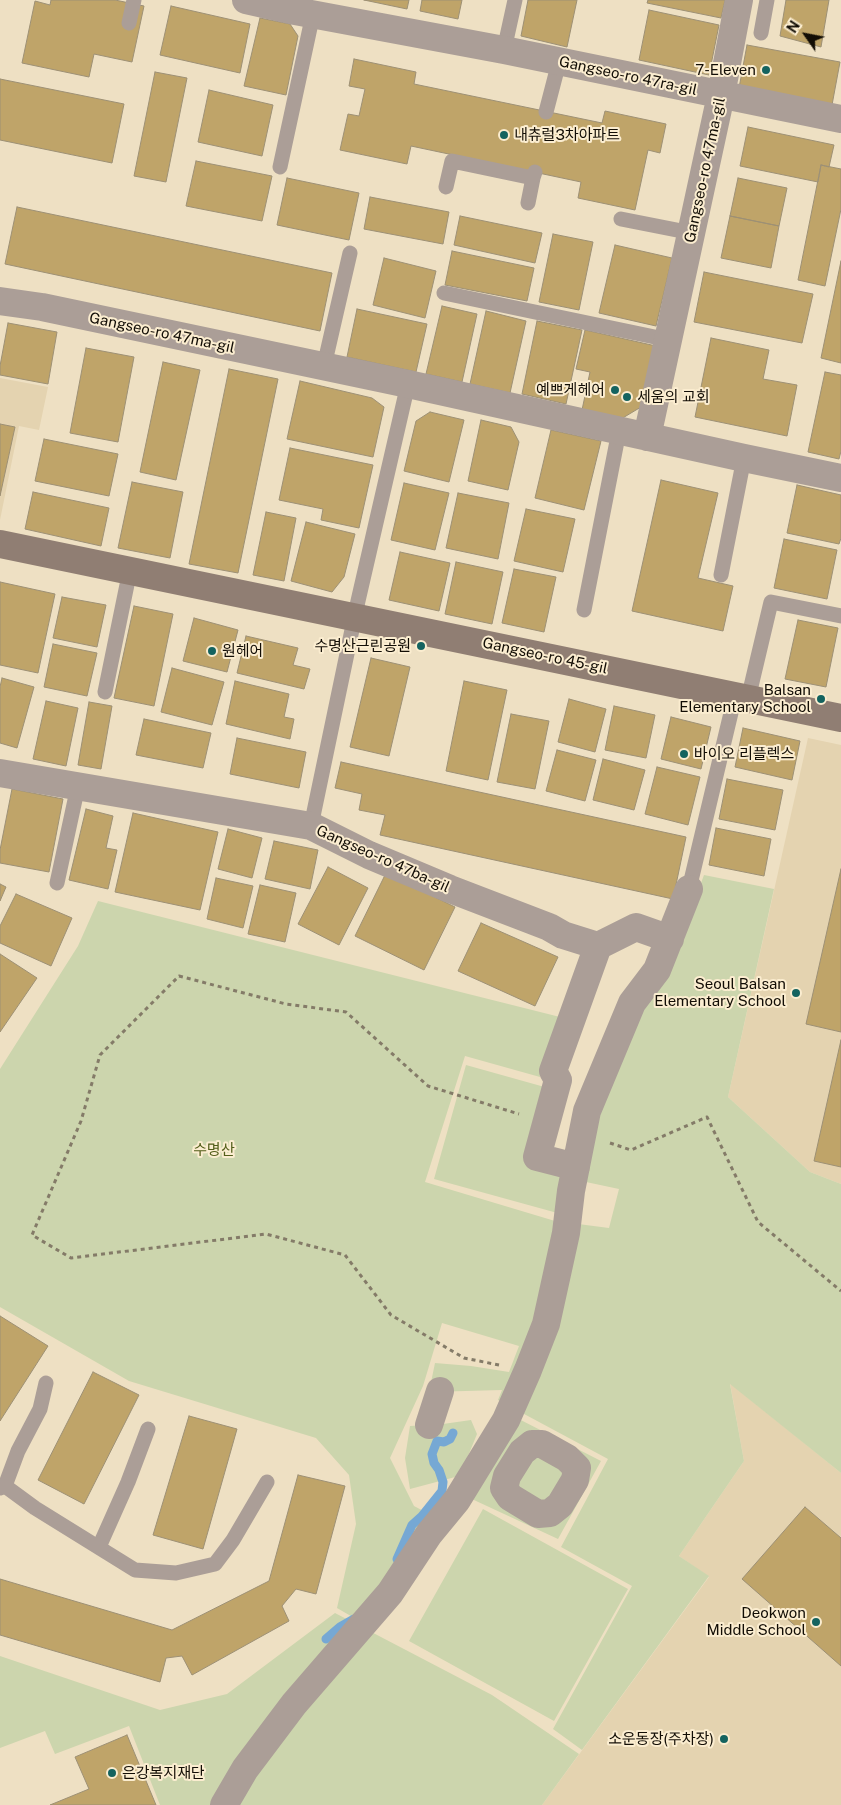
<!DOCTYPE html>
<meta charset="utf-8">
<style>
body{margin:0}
#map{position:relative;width:841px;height:1805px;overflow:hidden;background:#eee0c3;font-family:"Public Sans",sans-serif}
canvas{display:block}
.north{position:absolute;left:781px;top:10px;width:50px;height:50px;-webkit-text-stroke:4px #fbedd0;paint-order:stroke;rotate:303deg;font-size:14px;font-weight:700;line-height:20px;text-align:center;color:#120d05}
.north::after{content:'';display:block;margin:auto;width:18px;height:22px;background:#120d05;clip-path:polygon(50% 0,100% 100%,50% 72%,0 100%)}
</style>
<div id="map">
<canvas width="841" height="1805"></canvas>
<div class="north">N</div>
</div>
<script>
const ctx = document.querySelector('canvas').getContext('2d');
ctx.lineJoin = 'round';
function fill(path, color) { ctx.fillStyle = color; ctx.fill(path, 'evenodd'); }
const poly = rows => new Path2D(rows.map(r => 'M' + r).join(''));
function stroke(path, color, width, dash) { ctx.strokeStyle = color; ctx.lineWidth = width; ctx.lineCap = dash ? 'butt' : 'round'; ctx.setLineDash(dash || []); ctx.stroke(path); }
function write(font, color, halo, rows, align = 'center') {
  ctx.font = font + ' "Public Sans","Noto Sans KR",sans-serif'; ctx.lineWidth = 4; ctx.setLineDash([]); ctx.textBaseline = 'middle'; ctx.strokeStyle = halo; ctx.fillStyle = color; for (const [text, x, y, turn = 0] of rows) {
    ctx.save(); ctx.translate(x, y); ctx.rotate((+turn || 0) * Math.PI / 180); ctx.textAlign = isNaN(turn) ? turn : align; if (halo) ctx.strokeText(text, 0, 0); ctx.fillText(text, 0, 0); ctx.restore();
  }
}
const built = poly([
 [0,378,48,387,39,430,19,426,0,520],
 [808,738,841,745,841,1184,810,1172,728,1097],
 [730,1383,841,1473,841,1805,542,1805,709,1577,679,1556,744,1461]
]);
const green = poly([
 [704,875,774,889,728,1097,810,1172,841,1184,841,1473,730,1384,744,1461,679,1556,709,1576,582,1750,553,1729,632,1586,561,1547,608,1459,498,1400,502,1390,429,1392,435,1363,471,1366,509,1372,519,1346,442,1323,423,1386,390,1458,414,1506,433,1516,356,1619,337,1608,356,1524,349,1475,316,1438,129,1381,0,1307,0,1069,78,946,98,901,560,1017,540,1077,465,1056,425,1182,555,1221,609,1228,619,1189,586,1182,598,1117,645,1005,672,962],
 [466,1065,566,1093,549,1154,576,1162,561,1214,434,1179],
 [509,1414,601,1461,558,1539,461,1494,459,1476,410,1489,405,1458,410,1426,443,1424,471,1420,477,1434,466,1461],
 [483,1509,628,1589,554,1721,409,1641],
 [335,1613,492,1695,579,1754,542,1805,160,1805,129,1726,55,1754,45,1731,0,1748,0,1656,160,1710,227,1694]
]);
const stream = poly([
 [397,1559,412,1525,422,1516,442,1491,443,1482,439,1470,434,1463,432,1454,437,1441,444,1442,450,1439,453,1433],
 [326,1639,340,1627,354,1619]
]);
const building = poly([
 [51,0,115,0,144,6,132,62,94,54,89,77,22,63,35,1,50,5,51,0],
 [364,0,409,0,407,9,364,0],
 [422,0,462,0,458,19,420,11,422,0],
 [528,0,577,0,567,47,521,36,528,0],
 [648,0,725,0,721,18,647,3,648,0],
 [786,0,829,0,821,47,780,36,786,0],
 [171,6,250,24,240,73,160,55,171,6],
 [649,10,719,25,709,75,639,60,649,10],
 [260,18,290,24,298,36,286,95,244,86,260,18],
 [747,45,840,62,832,105,739,88,747,45],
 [354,59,416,72,414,84,602,123,605,111,666,124,660,153,648,150,635,210,578,198,581,182,411,146,407,164,340,150,348,114,359,116,365,89,349,86,354,59],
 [155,72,187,78,166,182,134,176,155,72],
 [0,79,124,104,112,163,0,140,0,79],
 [209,90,273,105,262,156,198,142,209,90],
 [748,127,834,145,829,167,821,165,818,182,740,166,748,127],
 [196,161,272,176,262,221,186,206,196,161],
 [821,165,841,169,841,209,825,286,798,280,821,165],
 [287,178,359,193,349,240,277,225,287,178],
 [738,178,787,188,779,226,730,216,738,178],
 [370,197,449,212,443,244,364,229,370,197],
 [17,207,332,273,320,331,5,264,17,207],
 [460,216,542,233,535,263,454,245,460,216],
 [730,216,779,226,771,268,721,258,730,216],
 [553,234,593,242,579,310,539,302,553,234],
 [615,245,672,258,656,326,599,313,615,245],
 [452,251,534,268,527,301,445,285,452,251],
 [384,258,436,271,425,318,373,305,384,258],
 [841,261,841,363,821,358,841,261],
 [704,272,813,294,802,343,694,322,704,272],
 [442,306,477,314,462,382,426,374,442,306],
 [357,309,427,324,416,372,347,357,357,309],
 [486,311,526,321,510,393,470,384,486,311],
 [537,321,582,330,566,404,522,394,537,321],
 [8,323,57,332,48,384,0,375,0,366,8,323],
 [585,330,656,346,641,407,621,419,582,410,590,372,576,369,585,330],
 [711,338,769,350,763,379,797,385,787,436,695,417,711,338],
 [86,348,134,357,118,442,70,433,86,348],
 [163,362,200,370,176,480,140,472,163,362],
 [229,369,278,379,238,573,189,564,229,369],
 [825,372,841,375,841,451,839,459,808,452,825,372],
 [300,381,372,398,384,407,373,457,287,439,300,381],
 [430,412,464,420,449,482,404,471,416,421,430,412],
 [481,420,511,427,519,442,508,490,468,481,481,420],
 [0,424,15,427,0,496,0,424],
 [551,430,601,441,584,510,535,498,551,430],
 [44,439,118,454,109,496,35,481,44,439],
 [290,448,373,465,359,528,321,520,323,509,279,500,290,448],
 [661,480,718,493,698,578,733,586,723,631,632,611,661,480],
 [132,482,183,492,170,558,118,548,132,482],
 [404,483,449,493,435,550,391,540,404,483],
 [797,485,841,495,841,538,839,544,787,533,797,485],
 [33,492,109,508,101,546,25,529,33,492],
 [458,493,509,503,498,559,446,548,458,493],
 [526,509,575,519,563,572,514,561,526,509],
 [266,512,296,518,284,581,253,575,266,512],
 [306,522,355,534,344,577,332,592,291,581,306,522],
 [784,539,837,550,827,599,774,588,784,539],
 [400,552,450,563,439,611,389,600,400,552],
 [456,562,503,572,492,624,445,614,456,562],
 [514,569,556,577,544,632,502,623,514,569],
 [0,582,55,594,38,673,0,665,0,582],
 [62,597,106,605,97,647,53,638,62,597],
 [134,606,173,614,154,706,114,698,134,606],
 [194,618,238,630,227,672,183,661,194,618],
 [798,620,838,628,826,687,785,679,798,620],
 [246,636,298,648,293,665,310,669,304,689,237,673,246,636],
 [53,644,97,653,87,696,44,687,53,644],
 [371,658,410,667,389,756,350,747,371,658],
 [172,668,224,682,212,725,161,712,172,668],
 [2,678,34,687,17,748,0,743,0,687,2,678],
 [235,681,289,694,284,717,294,719,290,739,226,724,235,681],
 [464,681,507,690,488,780,446,771,464,681],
 [569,699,606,709,595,752,558,742,569,699],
 [46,701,78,708,66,766,33,759,46,701],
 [89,702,112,706,101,769,78,765,89,702],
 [614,706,655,715,646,758,605,750,614,706],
 [511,714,549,721,535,789,497,782,511,714],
 [671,717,711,727,701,769,661,759,671,717],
 [144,719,211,733,203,768,136,755,144,719],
 [743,728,800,741,792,780,735,767,743,728],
 [237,738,306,752,299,788,230,774,237,738],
 [557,750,596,760,585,801,546,791,557,750],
 [603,759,645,770,634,810,593,800,603,759],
 [341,762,686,837,673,899,380,835,385,815,359,810,362,794,335,788,341,762],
 [657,767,700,777,688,825,645,814,657,767],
 [727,779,783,790,775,830,719,819,727,779],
 [12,789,63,799,49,872,0,863,0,850,12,789],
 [86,809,113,816,106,848,117,850,108,889,69,880,86,809],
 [133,813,218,832,200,910,115,892,133,813],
 [716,828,771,839,764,876,709,865,716,828],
 [228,829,262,838,252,878,218,869,228,829],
 [274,841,318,850,310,889,265,879,274,841],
 [328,867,368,888,339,945,298,924,328,867],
 [841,869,841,1032,806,1024,841,869],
 [386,873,455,907,424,970,355,936,386,873],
 [216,878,253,886,243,928,207,919,216,878],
 [0,884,6,887,0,901,0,884],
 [260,885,296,893,285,942,248,934,260,885],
 [16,894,72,918,51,966,0,943,0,926,16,894],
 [481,923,558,957,535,1006,458,971,481,923],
 [0,954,37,978,0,1032,0,954],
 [841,1040,841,1167,814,1161,841,1040],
 [0,1316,48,1346,0,1421,0,1316],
 [93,1372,139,1395,84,1504,38,1480,93,1372],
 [189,1416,237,1429,203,1549,153,1535,189,1416],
 [298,1475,345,1486,316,1594,296,1589,282,1606,289,1621,192,1675,182,1656,166,1658,160,1682,0,1635,0,1579,172,1630,269,1581,298,1475],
 [805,1507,841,1538,841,1666,742,1579,805,1507],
 [127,1735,156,1805,50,1805,89,1789,75,1757,127,1735]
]);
const path = poly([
 [610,1143,631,1150,707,1117,758,1222,841,1291],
 [499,1365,464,1358,391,1315,345,1255,266,1234,71,1258,32,1235,81,1121,100,1055,179,976,286,1004,346,1012,428,1086,519,1114]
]);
const lane = poly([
 [129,23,134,0],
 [761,33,767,0],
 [504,50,515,0],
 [546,112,559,62],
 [280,167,313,14],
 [446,187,452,161,533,178,535,172],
 [528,203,533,178],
 [621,219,692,233],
 [444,293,669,340],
 [324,366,350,253],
 [721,575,744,458],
 [584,610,619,431],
 [105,692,130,570],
 [748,699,771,602,841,616],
 [311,826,358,601,408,384],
 [57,883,78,786],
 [689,889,735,696],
 [5,1486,18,1451,40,1409,46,1383],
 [0,1488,5,1486,35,1508,135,1570,176,1573,215,1564,233,1540,267,1482],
 [99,1547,128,1482,148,1429]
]);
const street = poly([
 [246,0,295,11,504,50,841,119],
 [0,301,42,307,408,384,744,458,841,478],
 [647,437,721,95,739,0],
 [0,773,311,826,369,855,450,889,549,927,563,935,598,946,636,927,670,939],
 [576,1167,537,1157,558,1080,553,1071,598,946],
 [429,1425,440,1391],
 [532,1444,542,1444,567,1458,577,1468,575,1480,560,1505,550,1513,538,1514,510,1497,504,1488,507,1476,522,1452,532,1444],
 [224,1805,245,1769,294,1704,390,1593,429,1534,457,1500,506,1420,528,1370,546,1324,566,1233,571,1191,587,1111,632,1003,657,970,689,889]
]);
const secondary = poly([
 [0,544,841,718]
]);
const markers = [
 [766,70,5,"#14635f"],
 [504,135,5,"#14635f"],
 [615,390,5,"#14635f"],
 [627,397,5,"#14635f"],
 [421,646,5,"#14635f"],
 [212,651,5,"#14635f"],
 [821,699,5,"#14635f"],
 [684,754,5,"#14635f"],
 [796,993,5,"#14635f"],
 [816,1622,5,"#14635f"],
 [724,1739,5,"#14635f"],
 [112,1773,5,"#14635f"]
];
const poiNames = [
 ["7-Eleven",756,70],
 ["내츄럴3차아파트",514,135,"left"],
 ["예쁘게헤어",605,390],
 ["세움의 교회",637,397,"left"],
 ["수명산근린공원",411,646],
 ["원헤어",222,651,"left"],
 ["Balsan",811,690],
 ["Elementary School",811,707],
 ["바이오 리플렉스",694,754,"left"],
 ["Seoul Balsan",786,984],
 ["Elementary School",786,1001],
 ["Deokwon",806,1613],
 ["Middle School",806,1630],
 ["소운동장(주차장)",714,1739],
 ["은강복지재단",122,1773,"left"]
];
const streetNames = [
 ["Gangseo-ro 47ra-gil",628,76,12],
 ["Gangseo-ro 47ma-gil",705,170,-78],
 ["Gangseo-ro 47ma-gil",162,333,12],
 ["Gangseo-ro 45-gil",545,656,12],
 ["Gangseo-ro 47ba-gil",383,859,24]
];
const parkNames = [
 ["수명산",214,1150]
];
fill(built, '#e4d3b0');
fill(green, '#ccd5ad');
stroke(stream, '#76a8d4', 9);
fill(building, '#bfa469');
stroke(building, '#9d9075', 1);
stroke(path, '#847b68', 3, [4, 4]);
stroke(lane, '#ab9e97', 15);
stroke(street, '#ab9e97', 28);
stroke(secondary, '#907e73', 28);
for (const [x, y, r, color] of markers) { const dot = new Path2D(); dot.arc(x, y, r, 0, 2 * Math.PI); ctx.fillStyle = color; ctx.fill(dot); stroke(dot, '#fbedd0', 2); }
write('15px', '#120d05', '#fbedd0', poiNames, 'right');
write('15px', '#120d05', '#fbedd0', streetNames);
write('15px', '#535e1a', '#fbedd0', parkNames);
</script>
